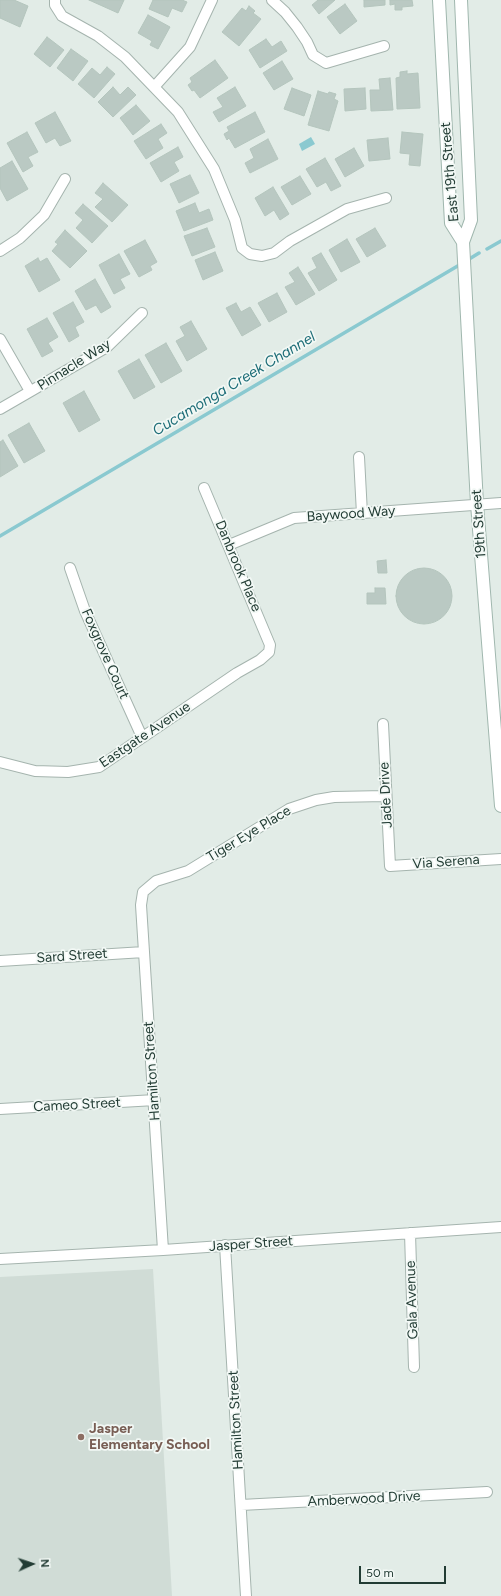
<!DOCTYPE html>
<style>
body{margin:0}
#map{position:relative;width:501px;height:1596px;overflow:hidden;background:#e2ece7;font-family:Figtree,sans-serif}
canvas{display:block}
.north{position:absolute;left:12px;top:1544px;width:40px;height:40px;-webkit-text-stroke:3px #f2f8f5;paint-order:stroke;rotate:87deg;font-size:11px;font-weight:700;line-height:16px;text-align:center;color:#223c34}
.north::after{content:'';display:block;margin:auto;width:14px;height:18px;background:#223c34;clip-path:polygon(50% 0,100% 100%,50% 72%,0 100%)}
.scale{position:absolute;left:359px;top:1566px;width:87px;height:18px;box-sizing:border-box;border:2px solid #223c34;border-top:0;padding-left:5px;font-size:12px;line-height:14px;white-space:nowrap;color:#223c34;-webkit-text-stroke:3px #f2f8f5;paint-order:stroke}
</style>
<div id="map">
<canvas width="501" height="1596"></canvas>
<div class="north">N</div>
<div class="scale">50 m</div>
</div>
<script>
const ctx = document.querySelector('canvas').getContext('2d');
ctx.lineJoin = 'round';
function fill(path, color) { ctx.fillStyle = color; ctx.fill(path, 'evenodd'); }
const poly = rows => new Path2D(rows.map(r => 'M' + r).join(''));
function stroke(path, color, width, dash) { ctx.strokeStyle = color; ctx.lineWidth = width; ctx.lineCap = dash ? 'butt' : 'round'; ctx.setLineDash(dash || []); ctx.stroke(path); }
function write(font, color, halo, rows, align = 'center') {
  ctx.font = font + ' Figtree,sans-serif'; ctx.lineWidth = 3.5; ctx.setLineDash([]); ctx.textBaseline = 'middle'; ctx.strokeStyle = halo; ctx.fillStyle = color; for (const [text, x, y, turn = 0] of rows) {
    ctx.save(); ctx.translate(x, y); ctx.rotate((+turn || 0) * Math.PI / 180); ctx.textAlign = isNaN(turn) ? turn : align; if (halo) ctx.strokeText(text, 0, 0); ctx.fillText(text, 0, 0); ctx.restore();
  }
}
const built = poly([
 [153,1269,172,1596,0,1596,0,1277]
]);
const water = poly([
 [311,137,315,144,302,151,299,144]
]);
const stream = poly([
 [487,249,501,241],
 [466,261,479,253],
 [0,536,461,264]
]);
const building = poly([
 [0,0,14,0,28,6,20,27,0,18,0,0],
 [89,0,124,0,118,13,89,0],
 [153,0,182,0,187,2,182,12,172,8,168,17,149,9,153,0],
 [318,0,335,0,319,14,312,5,318,0],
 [364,0,385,0,385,5,364,7,364,0],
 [390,0,412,0,413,6,402,7,402,10,395,10,395,4,390,5,390,0],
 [345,4,357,21,340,34,327,17,345,4],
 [249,6,255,11,253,13,261,19,239,46,222,32,242,8,246,11,249,6],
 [148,15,170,27,158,49,150,45,152,41,138,33,148,15],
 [47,37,64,50,50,67,34,54,47,37],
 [266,39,272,47,281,41,287,51,260,68,249,50,266,39],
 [71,49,88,61,73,81,57,68,71,49],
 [215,60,228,78,200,98,194,90,192,91,188,85,192,82,190,78,215,60],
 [282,61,293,79,274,90,263,73,282,61],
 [107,67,115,74,94,98,78,84,92,68,100,75,107,67],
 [407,71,407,74,418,73,420,108,397,109,396,78,400,77,400,72,407,71],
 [390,78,393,110,371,111,370,90,380,90,379,79,390,78],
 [113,87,120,95,128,87,136,95,113,117,98,102,113,87],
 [235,87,246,106,219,122,213,112,223,107,217,98,235,87],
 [292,88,311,95,304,116,284,109,292,88],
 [365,88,366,109,345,111,344,89,365,88],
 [318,91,328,94,329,92,336,94,334,99,338,101,329,131,308,125,318,91],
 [136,105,150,121,133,135,120,118,136,105],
 [55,112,71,141,60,146,55,138,46,143,35,123,55,112],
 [255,112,265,132,235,148,229,138,227,140,224,134,229,131,227,127,255,112],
 [161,124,167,133,158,139,163,148,146,159,134,141,161,124],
 [27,132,38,152,28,157,33,166,23,172,7,143,27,132],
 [402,132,423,134,420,166,409,165,410,154,400,153,402,132],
 [388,138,390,159,369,161,367,140,388,138],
 [268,139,278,159,250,173,245,163,254,158,250,149,268,139],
 [178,147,183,157,174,162,179,171,161,182,150,163,178,147],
 [354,148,364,166,345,177,335,159,354,148],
 [325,158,341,186,331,191,326,182,317,187,306,169,325,158],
 [12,161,28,189,7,201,0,188,0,168,12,161],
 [190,175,199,193,179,203,170,184,190,175],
 [300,176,311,194,292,205,281,187,300,176],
 [103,183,128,205,112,222,95,207,103,199,95,193,103,183],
 [273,187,289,214,280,220,274,210,265,216,255,198,273,187],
 [195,203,199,213,209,209,213,220,184,231,176,211,195,203],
 [83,204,108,226,92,243,76,228,83,220,75,213,83,204],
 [207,228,215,247,192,256,184,236,207,228],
 [375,228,386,246,367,257,356,239,375,228],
 [65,230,87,251,70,268,52,251,58,244,55,242,65,230],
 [347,239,360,262,341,272,329,250,347,239],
 [145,240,157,262,150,266,152,270,139,277,124,251,145,240],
 [215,252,223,271,203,280,195,260,215,252],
 [321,253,337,280,319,291,308,273,317,268,312,258,321,253],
 [119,254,130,274,120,279,125,288,114,294,99,265,119,254],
 [38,258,40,262,47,258,60,280,39,292,25,266,38,258],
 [298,267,315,294,296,305,285,287,295,282,289,273,298,267],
 [95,279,111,307,101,313,96,305,86,310,75,291,95,279],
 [277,293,287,312,269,322,258,303,277,293],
 [73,302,84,322,75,327,79,336,69,342,53,313,73,302],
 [236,303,241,312,250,307,261,325,242,336,226,308,236,303],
 [47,318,58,337,48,343,53,351,42,357,27,329,47,318],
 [191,321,207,349,187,361,176,341,185,336,180,327,191,321],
 [166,343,182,371,161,383,145,355,166,343],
 [139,359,155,387,134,399,118,371,139,359],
 [84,391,100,420,79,432,63,403,84,391],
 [29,423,45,451,24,463,8,435,29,423],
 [3,440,18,466,0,477,0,442,3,440],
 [386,560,387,573,378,573,377,561,386,560],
 '396 596a28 28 0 1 1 56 0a28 28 0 1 1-56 0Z',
 [375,588,385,588,386,604,367,604,367,593,375,593,375,588]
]);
const minor = poly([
 [55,0,55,5,62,16,98,36,125,57,178,112,214,169,235,220,242,248,250,254,262,256,274,253,290,241,347,209,386,198],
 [272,0,285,12,297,27,307,42,313,55,326,63,384,46],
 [155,86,190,47,212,0],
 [0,251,20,238,44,215,65,179],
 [0,339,30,391],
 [0,409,107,347,142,313],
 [359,457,362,514],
 [229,545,294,518,501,503],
 [70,568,85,611,142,737],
 [383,724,390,866,501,859],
 [0,762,35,771,68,772,99,767,237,673,260,660,269,652,270,645,204,488],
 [0,961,144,952],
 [0,1109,155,1100],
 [410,1233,414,1367],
 [225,1245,246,1596],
 [163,1250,141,905,143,892,156,881,188,871,289,809,316,800,334,797,385,796],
 [0,1259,163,1250,501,1227],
 [241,1505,487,1492]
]);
const secondary = poly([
 [439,0,451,223,463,242],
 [461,0,471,220,463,242,477,504,501,806]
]);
const markers = [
 [81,1437,4,"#8d6e63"]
];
const streetNames = [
 ["East 19th Street",450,172,-95],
 ["Pinnacle Way",74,365,-32],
 ["Baywood Way",351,514,-4],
 ["19th Street",479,524,-94],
 ["Danbrook Place",238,566,67],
 ["Foxgrove Court",105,654,66],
 ["Eastgate Avenue",145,735,-34],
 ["Jade Drive",386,795,-93],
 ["Tiger Eye Place",249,834,-31],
 ["Via Serena",446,862,-4],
 ["Sard Street",72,956,-4],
 ["Hamilton Street",152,1071,-94],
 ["Cameo Street",77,1105,-3],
 ["Jasper Street",251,1244,-4],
 ["Gala Avenue",412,1300,-92],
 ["Hamilton Street",236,1420,-93],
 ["Amberwood Drive",364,1499,-3]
];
const educationNames = [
 ["Jasper",89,1429],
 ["Elementary School",89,1445]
];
const waterNames = [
 ["Cucamonga Creek Channel",234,384,-31]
];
fill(built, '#d0dcd6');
fill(water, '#8ac9d0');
stroke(stream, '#8ac9d0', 3.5);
fill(building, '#bac9c3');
stroke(building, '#b4c5bd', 1);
stroke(minor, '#a5b4ae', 12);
stroke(secondary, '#a0b7ae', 14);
stroke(minor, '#fff', 10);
stroke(secondary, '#fff', 12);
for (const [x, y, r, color] of markers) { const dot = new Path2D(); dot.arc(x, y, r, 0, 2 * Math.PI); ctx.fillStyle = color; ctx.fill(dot); stroke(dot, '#f2f8f5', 1.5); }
write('14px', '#223c34', '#f2f8f5', streetNames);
write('bold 14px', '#785e54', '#f2f8f5', educationNames, 'left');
write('italic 15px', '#1d6d77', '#f2f8f5', waterNames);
</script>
